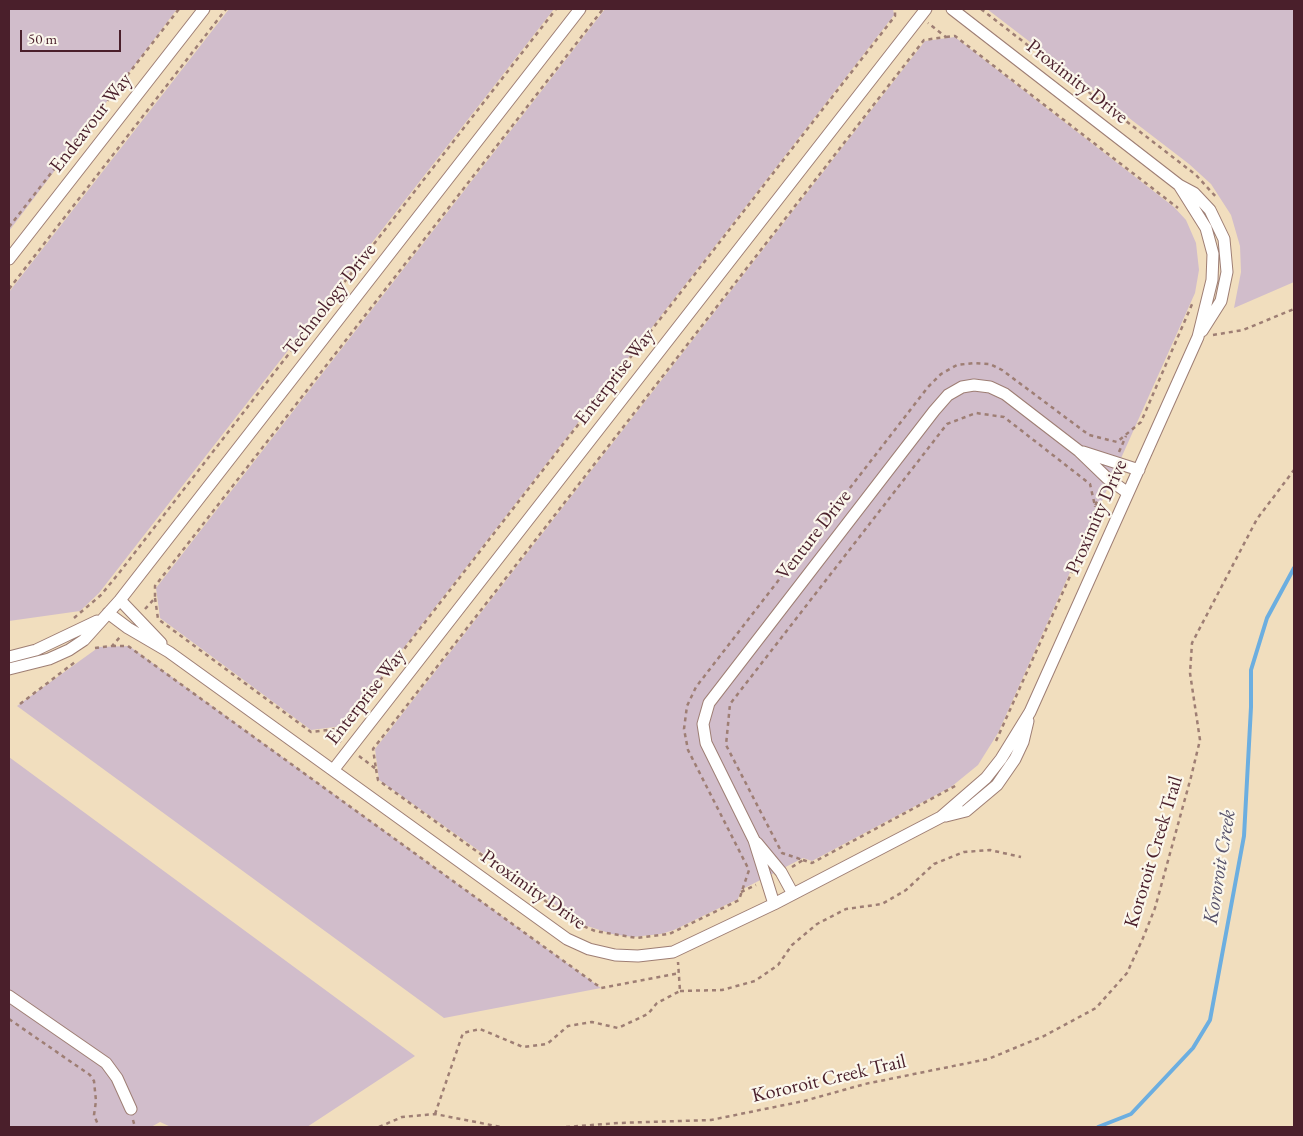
<!DOCTYPE html>
<style>
body{margin:0}
#map{position:relative;width:1303px;height:1136px;overflow:hidden;background:#f1debe;font-family:"EB Garamond",serif}
canvas{display:block}
.frame{position:absolute;inset:0;border:10px solid #4a1f2b;pointer-events:none}
.scale{position:absolute;left:20px;top:30px;width:101px;height:22px;box-sizing:border-box;border:2px solid #4a1f2b;border-top:0;padding-left:6px;font-size:15px;line-height:18px;white-space:nowrap;color:#4a1f2b;-webkit-text-stroke:4px #fbf7ec;paint-order:stroke}
</style>
<div id="map">
<canvas width="1303" height="1136"></canvas>
<div class="frame"></div>
<div class="scale">50 m</div>
</div>
<script>
const ctx = document.querySelector('canvas').getContext('2d');
ctx.lineJoin = 'round';
function fill(path, color) { ctx.fillStyle = color; ctx.fill(path, 'evenodd'); }
const poly = rows => new Path2D(rows.map(r => 'M' + r).join(''));
function stroke(path, color, width, dash) { ctx.strokeStyle = color; ctx.lineWidth = width; ctx.lineCap = dash ? 'butt' : 'round'; ctx.setLineDash(dash || []); ctx.stroke(path); }
function write(font, color, halo, rows, align = 'center') {
  ctx.font = font + ' "EB Garamond",serif'; ctx.lineWidth = 4.5; ctx.setLineDash([]); ctx.textBaseline = 'middle'; ctx.strokeStyle = halo; ctx.fillStyle = color; for (const [text, x, y, turn = 0] of rows) {
    ctx.save(); ctx.translate(x, y); ctx.rotate((+turn || 0) * Math.PI / 180); ctx.textAlign = isNaN(turn) ? turn : align; if (halo) ctx.strokeText(text, 0, 0); ctx.fillText(text, 0, 0); ctx.restore();
  }
}
const industrial = poly([
 [9,9,177,9,9,231],
 [229,9,554,9,99,593,80,611,9,621,9,292],
 [605,9,893,9,894,15,343,726,311,730,160,618,156,588],
 [987,9,1294,9,1294,282,1234,308,1241,272,1240,246,1231,215,1211,184,1189,164],
 [955,37,1174,207,1186,220,1196,243,1199,270,1195,293,998,733,978,765,951,787,812,861,803,858,741,890,738,899,674,930,661,934,633,937,612,934,584,925,379,780,375,749,925,41],
 [129,646,601,988,444,1018,17,706,99,647],
 [9,757,415,1056,307,1127,171,1127,160,1122,151,1127,9,1127]
]);
const stream = poly([
 [1098,1127,1131,1114,1193,1048,1210,1020,1244,836,1251,707,1251,670,1267,618,1294,568]
]);
const path = poly([
 [981,9,1196,175,1217,198],
 [946,37,955,36,1178,208],
 [9,227,179,9],
 [9,289,226,9],
 [1213,335,1243,330,1294,309],
 [1119,452,1126,436],
 [155,598,158,619,311,732,343,728,895,16,895,9],
 [145,609,155,598,155,586,603,9],
 [74,618,101,595,119,573,556,9],
 [112,646,128,646,601,988,680,973],
 [95,648,112,646,120,637],
 [20,704,75,662,74,661],
 [327,731,341,742],
 [996,741,1097,516,1095,506],
 [359,756,376,769,373,749,924,40,946,37,928,23],
 [376,769,378,780,576,923,595,931,637,938,669,934,739,900,749,870,688,750,684,729,687,706,696,687,928,387,941,374,957,365,974,363,990,364,1002,370,1089,435,1117,442,1141,422,1193,302],
 [803,860,812,863,957,785],
 [792,867,803,860,782,853,726,745,730,704,947,424,976,413,1004,417,1090,484,1095,506,1103,489],
 [741,892,756,885],
 [680,991,722,990,755,981,778,965,792,945,817,924,846,909,882,904,906,890,934,864,964,852,990,850,1021,857],
 [9,1019,90,1075,94,1081,96,1101,94,1115,99,1127],
 [435,1114,463,1033,480,1029,523,1047,547,1044,568,1026,592,1022,618,1028,648,1014,657,1003,680,991,678,962],
 [133,1120,135,1127],
 [379,1127,402,1117,435,1114,501,1127],
 [566,1127,618,1123,711,1120,804,1101,865,1084,988,1059,1044,1036,1096,1008,1127,973,1143,938,1155,908,1191,777,1200,740,1190,673,1192,643,1257,519,1294,470]
]);
const minor = poly([
 [952,9,1179,185,1194,193,1210,210,1224,239,1227,272,1221,301,1202,331],
 [9,259,204,9],
 [1083,452,1139,470],
 [120,600,161,643],
 [108,613,128,628,169,652,567,939,589,949,615,955,638,956,673,952,774,904,941,817,986,778,1001,759,1030,712,1198,337,1212,280,1213,254,1206,228,1179,185],
 [9,657,36,650,97,621],
 [9,669,49,659,69,650,84,640,120,600,580,9],
 [334,769,926,9],
 [946,816,966,811,997,785,1015,759,1023,742,1028,721],
 [757,843,781,872,793,894],
 [774,904,754,840,706,743,703,724,709,703,934,411,948,395,962,387,974,385,990,387,1005,394,1079,451,1107,478,1128,493],
 [9,996,106,1063,117,1078,131,1109]
]);
const streetNames = [
 ["Proximity Drive",1077,82,38],
 ["Endeavour Way",91,123,-52],
 ["Technology Drive",330,300,-52],
 ["Enterprise Way",615,377,-52],
 ["Proximity Drive",1097,517,-66],
 ["Venture Drive",814,535,-52],
 ["Enterprise Way",366,697,-52],
 ["Kororoit Creek Trail",1154,852,-73],
 ["Proximity Drive",533,890,35],
 ["Kororoit Creek Trail",829,1079,-13]
];
const waterNames = [
 ["Kororoit Creek",1220,867,-81]
];
fill(industrial, '#d1bdcb');
stroke(stream, '#6caee0', 4);
stroke(minor, '#9e7e74', 13);
stroke(path, '#9e7e74', 2.5, [4, 4]);
stroke(minor, '#fff', 11);
write('20px', '#4a1f2b', '#fbf7ec', streetNames);
write('italic 21px', '#56516a', '#fbf7ec', waterNames);
</script>
